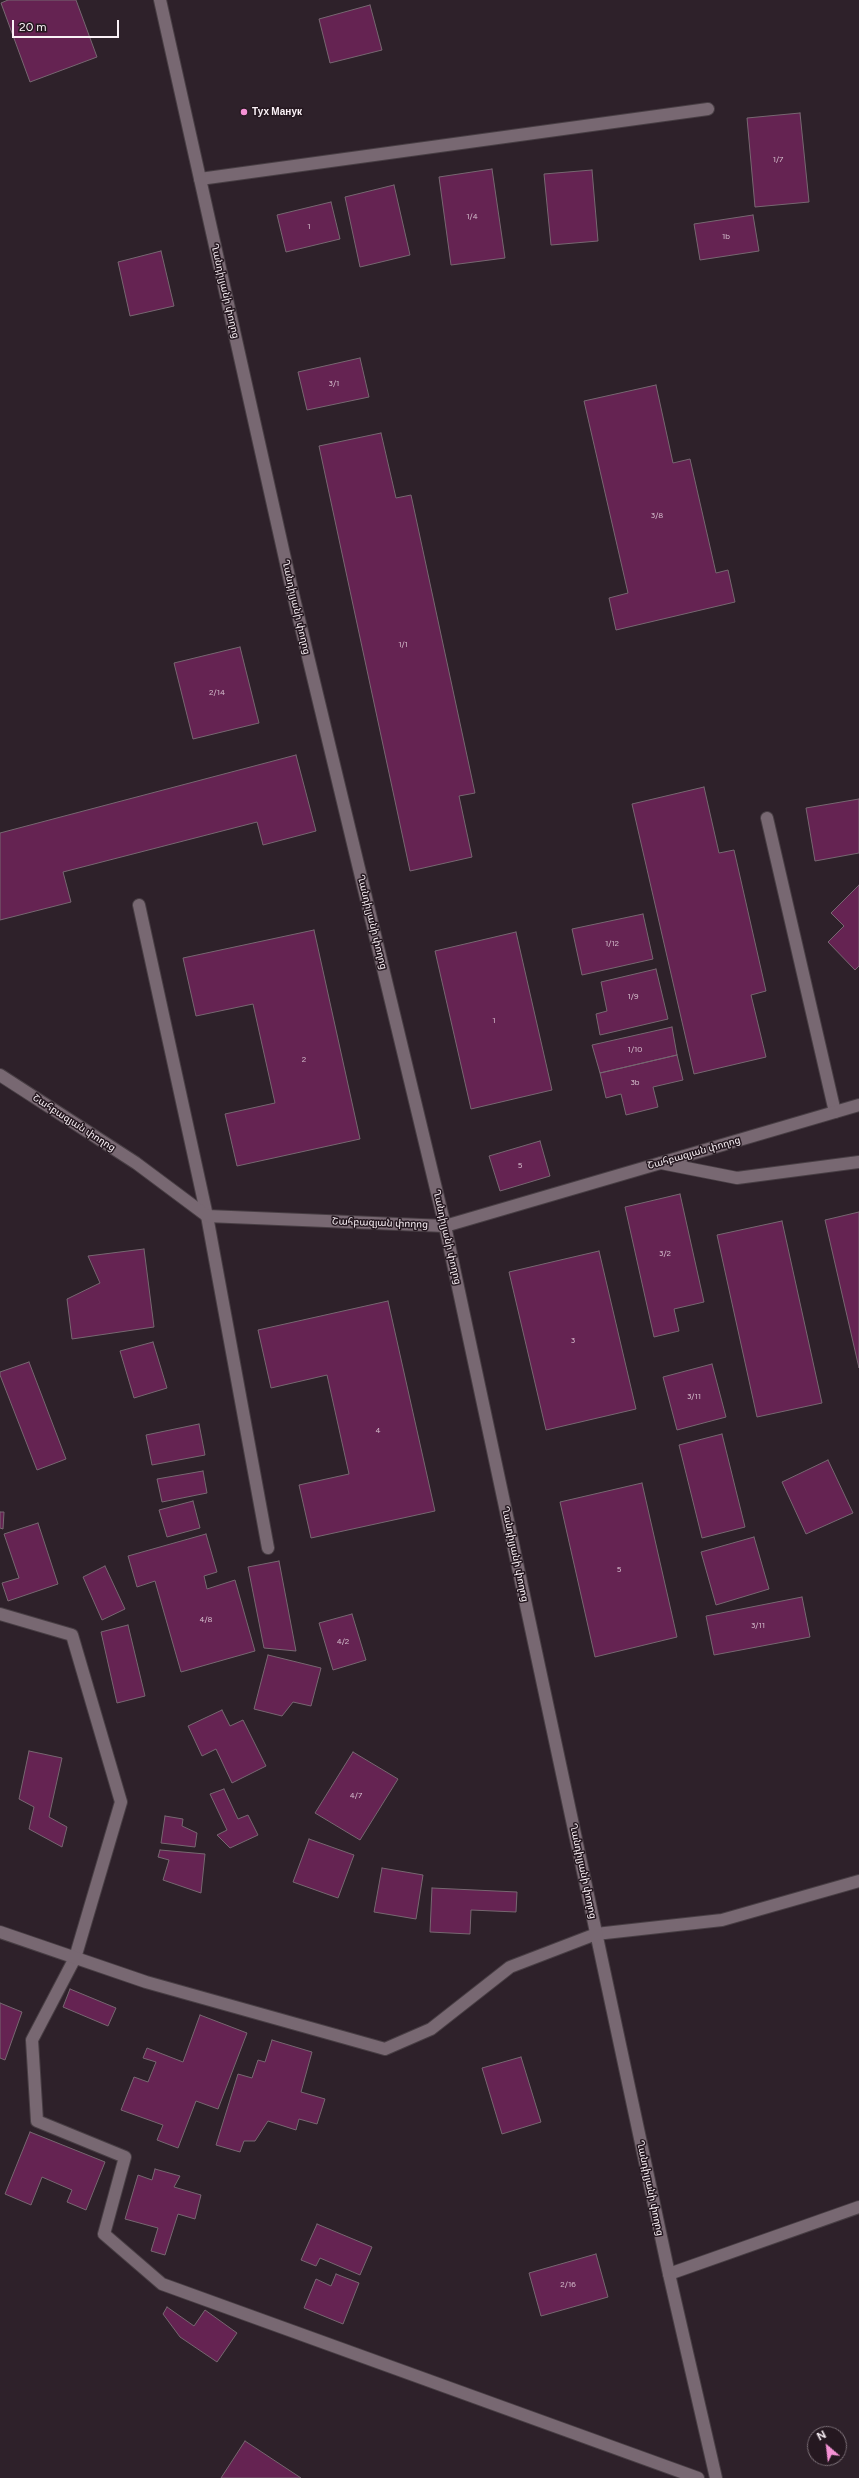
<!DOCTYPE html>
<meta charset="utf-8">
<style>
body{margin:0}
#map{position:relative;width:859px;height:2478px;overflow:hidden;background:#2e212a;font-family:Figtree,sans-serif}
canvas{display:block}
.north{position:absolute;left:807px;top:2426px;width:40px;height:40px;box-sizing:border-box;background:#251820;border:1px solid #7a6f76;border-radius:50%;rotate:332deg;font-size:11px;font-weight:700;line-height:16px;text-align:center;color:#faf1f6}
.north::after{content:'';display:block;margin:auto;width:14px;height:18px;background:#f491d4;clip-path:polygon(50% 0,100% 100%,50% 72%,0 100%)}
.scale{position:absolute;left:12px;top:20px;width:107px;height:18px;box-sizing:border-box;border:2px solid #faf1f6;border-top:0;padding-left:5px;font-size:12px;line-height:14px;white-space:nowrap;color:#faf1f6;-webkit-text-stroke:3px #251820;paint-order:stroke}
</style>
<div id="map">
<canvas width="859" height="2478"></canvas>
<div class="north">N</div>
<div class="scale">20 m</div>
</div>
<script>
const ctx = document.querySelector('canvas').getContext('2d');
ctx.lineJoin = 'round';
function fill(path, color) { ctx.fillStyle = color; ctx.fill(path, 'evenodd'); }
const poly = rows => new Path2D(rows.map(r => 'M' + r).join(''));
function stroke(path, color, width, dash) { ctx.strokeStyle = color; ctx.lineWidth = width; ctx.lineCap = dash ? 'butt' : 'round'; ctx.setLineDash(dash || []); ctx.stroke(path); }
function write(font, color, halo, rows, align = 'center') {
  ctx.font = font + ' Figtree,"Noto Sans Armenian",sans-serif'; ctx.lineWidth = 3; ctx.setLineDash([]); ctx.textBaseline = 'middle'; ctx.strokeStyle = halo; ctx.fillStyle = color; for (const [text, x, y, turn = 0] of rows) {
    ctx.save(); ctx.translate(x, y); ctx.rotate((+turn || 0) * Math.PI / 180); ctx.textAlign = isNaN(turn) ? turn : align; if (halo) ctx.strokeText(text, 0, 0); ctx.fillText(text, 0, 0); ctx.restore();
  }
}
const building = poly([
 [8,0,76,0,97,57,30,82,1,3,8,0],
 [370,5,382,50,330,63,319,19,370,5],
 [800,113,809,202,755,207,747,118,800,113],
 [492,169,505,258,451,265,439,177,492,169],
 [592,170,598,241,551,245,544,174,592,170],
 [394,185,410,255,360,267,345,197,394,185],
 [331,202,340,239,286,252,277,215,331,202],
 [753,215,759,251,700,260,694,224,753,215],
 [161,251,174,306,130,316,118,262,161,251],
 [360,358,369,397,307,410,298,372,360,358],
 [656,385,673,463,690,459,716,573,728,570,735,602,616,630,609,598,628,593,584,401,656,385],
 [381,433,396,498,411,495,475,793,459,796,472,857,410,871,319,446,381,433],
 [240,647,259,723,193,739,174,663,240,647],
 [296,755,316,831,263,845,257,822,63,872,71,902,0,920,0,833,296,755],
 [704,787,719,853,734,850,766,991,751,995,766,1057,694,1074,632,804,704,787],
 [859,799,859,853,815,861,806,808,859,799],
 [859,885,859,966,855,970,828,942,844,926,831,913,859,885],
 [643,914,653,959,582,975,572,929,643,914],
 [314,930,360,1139,237,1166,225,1114,275,1103,253,1004,196,1016,183,958,314,930],
 [516,932,552,1090,471,1109,435,951,516,932],
 [656,969,668,1019,600,1035,596,1014,607,1011,601,982,656,969],
 [672,1027,677,1055,600,1073,592,1045,672,1027],
 [677,1055,683,1080,653,1087,658,1107,626,1115,621,1094,606,1098,600,1073,677,1055],
 [540,1141,550,1176,500,1191,489,1156,540,1141],
 [680,1194,704,1302,674,1309,679,1331,654,1337,625,1207,680,1194],
 [859,1212,859,1368,825,1220,859,1212],
 [782,1221,822,1403,757,1417,717,1235,782,1221],
 [144,1249,154,1327,72,1339,67,1299,100,1283,88,1256,144,1249],
 [599,1251,636,1409,546,1430,509,1272,599,1251],
 [388,1301,435,1511,311,1538,299,1485,349,1474,327,1375,271,1388,258,1330,388,1301],
 [153,1342,167,1388,134,1398,120,1351,153,1342],
 [29,1362,66,1459,37,1470,0,1375,0,1372,29,1362],
 [712,1364,726,1417,677,1430,663,1377,712,1364],
 [199,1424,205,1455,152,1465,146,1435,199,1424],
 [722,1434,745,1527,702,1538,679,1445,722,1434],
 [828,1460,853,1513,806,1534,782,1482,828,1460],
 [203,1471,207,1493,162,1502,157,1479,203,1471],
 [642,1483,677,1637,595,1657,560,1502,642,1483],
 [193,1501,200,1528,167,1537,159,1510,193,1501],
 [0,1512,4,1512,3,1529,0,1528,0,1512],
 [38,1523,58,1584,8,1601,2,1583,19,1578,4,1534,38,1523],
 [206,1534,217,1572,204,1576,207,1589,235,1580,255,1651,181,1672,155,1581,137,1587,128,1556,206,1534],
 [754,1537,769,1589,716,1605,701,1552,754,1537],
 [279,1561,296,1651,264,1648,248,1567,279,1561],
 [105,1566,125,1609,102,1620,83,1577,105,1566],
 [802,1597,810,1637,714,1655,706,1616,802,1597],
 [352,1614,366,1660,333,1670,319,1623,352,1614],
 [128,1625,145,1696,117,1703,101,1632,128,1625],
 [268,1655,321,1668,311,1706,293,1702,282,1716,254,1709,268,1655],
 [222,1710,230,1726,243,1720,266,1766,232,1783,216,1749,202,1756,188,1726,222,1710],
 [29,1751,62,1758,49,1817,67,1827,62,1847,29,1829,34,1807,19,1799,29,1751],
 [353,1752,398,1779,360,1840,315,1813,353,1752],
 [224,1789,238,1819,248,1815,258,1835,230,1848,217,1835,227,1830,210,1794,224,1789],
 [165,1816,183,1819,182,1826,197,1833,195,1847,161,1843,165,1816],
 [309,1839,354,1855,338,1898,293,1882,309,1839],
 [160,1850,205,1854,201,1893,163,1880,169,1860,158,1857,160,1850],
 [382,1868,423,1875,416,1919,374,1912,382,1868],
 [432,1888,517,1892,516,1912,471,1910,470,1934,430,1932,432,1888],
 [70,1989,116,2008,108,2026,63,2007,70,1989],
 [0,2003,22,2012,5,2060,0,2058,0,2003],
 [200,2015,247,2033,218,2109,196,2101,178,2148,157,2140,163,2125,121,2110,134,2077,148,2082,156,2062,143,2058,147,2048,183,2062,200,2015],
 [272,2040,312,2052,301,2092,325,2099,317,2124,299,2119,296,2130,268,2121,255,2141,244,2141,240,2152,216,2145,238,2074,252,2078,258,2060,265,2062,272,2040],
 [521,2057,541,2122,502,2134,482,2068,521,2057],
 [30,2132,105,2162,86,2210,67,2202,72,2190,42,2177,31,2205,5,2194,30,2132],
 [155,2169,180,2176,174,2187,201,2195,195,2219,178,2214,165,2255,151,2251,158,2228,125,2219,138,2175,152,2180,155,2169],
 [317,2224,372,2247,360,2275,320,2258,316,2266,301,2260,317,2224],
 [596,2254,608,2297,541,2316,529,2273,596,2254],
 [336,2274,359,2283,343,2324,304,2308,316,2279,331,2286,336,2274],
 [167,2307,194,2326,205,2310,237,2333,217,2362,180,2337,163,2314,167,2307],
 [245,2441,301,2478,221,2478,245,2441]
]);
const lane = poly([
 [200,179,708,109],
 [767,818,835,1112],
 [139,905,207,1216,268,1548],
 [661,1163,737,1178,859,1162],
 [0,1614,72,1635,121,1802,75,1958,32,2040,37,2121,125,2157,104,2234,162,2284,698,2478]
]);
const street = poly([
 [0,1075,136,1163,207,1216,445,1226,859,1105],
 [0,1932,146,1982,385,2049,431,2029,510,1967,596,1934,722,1920,859,1881],
 [669,2274,859,2207]
]);
const secondary = poly([
 [160,0,292,590,445,1226,669,2274,716,2478]
]);
const markers = [
 [244,112,4,"#f491d4"]
];
const numberNames = [
 ["1/7",778,160],
 ["1/4",472,217],
 ["1",309,227],
 ["1b",726,237],
 ["3/1",334,384],
 ["3/8",657,516],
 ["1/1",403,645],
 ["2/14",217,693],
 ["1/12",612,944],
 ["1/9",633,997],
 ["1",494,1021],
 ["1/10",635,1050],
 ["2",304,1060],
 ["3b",635,1083],
 ["5",520,1166],
 ["3/2",665,1254],
 ["3",573,1341],
 ["3/11",694,1397],
 ["4",378,1431],
 ["5",619,1570],
 ["4/8",206,1620],
 ["3/11",758,1626],
 ["4/2",343,1642],
 ["4/7",356,1796],
 ["2/16",568,2285]
];
const poiNames = [
 ["Тух Манук",252,112]
];
const streetNames = [
 ["Ղանդիլյանի փողոց",225,291,77],
 ["Ղանդիլյանի փողոց",296,607,77],
 ["Ղանդիլյանի փողոց",372,922,76],
 ["Շահբազյան փողոց",74,1123,33],
 ["Շահբազյան փողոց",694,1153,-16],
 ["Շահբազյան փողոց",380,1223,2],
 ["Ղանդիլյանի փողոց",447,1237,77],
 ["Ղանդիլյանի փողոց",515,1554,78],
 ["Ղանդիլյանի փողոց",583,1871,78],
 ["Ղանդիլյանի փողոց",650,2188,78]
];
fill(building, '#652352');
stroke(building, '#776771', 1);
stroke(lane, '#483e44', 14);
stroke(street, '#483e44', 14);
stroke(secondary, '#483e44', 14);
stroke(lane, '#786872', 12);
stroke(street, '#786872', 12);
stroke(secondary, '#786872', 12);
for (const [x, y, r, color] of markers) { const dot = new Path2D(); dot.arc(x, y, r, 0, 2 * Math.PI); ctx.fillStyle = color; ctx.fill(dot); stroke(dot, '#251820', 1.5); }
write('8px', '#d5becd', null, numberNames);
write('bold 10px', '#faf1f6', '#251820', poiNames, 'left');
write('10px', '#faf1f6', '#251820', streetNames);
</script>
